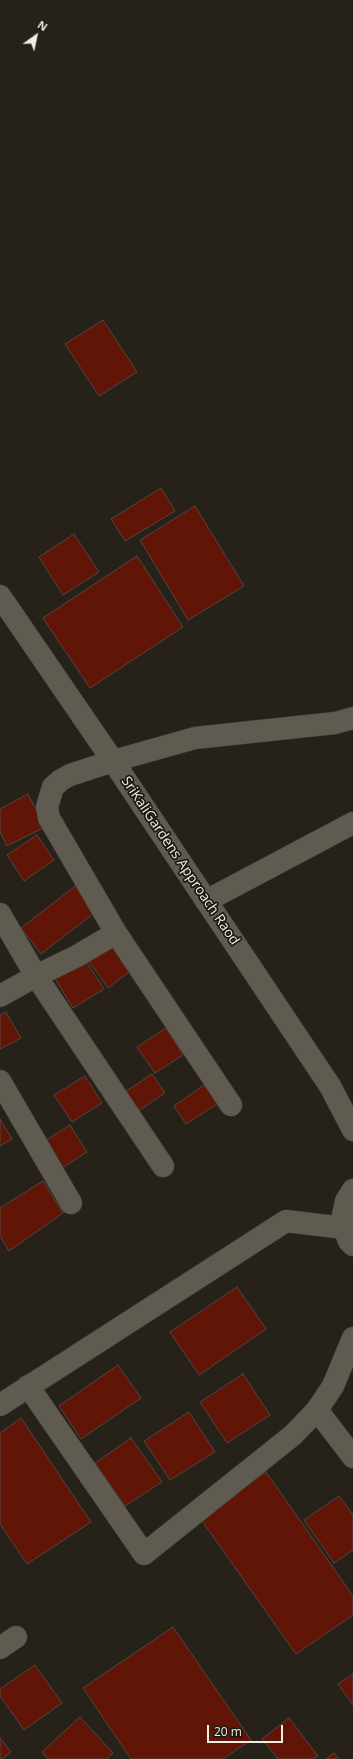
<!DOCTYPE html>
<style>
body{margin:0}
#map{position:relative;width:353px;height:1759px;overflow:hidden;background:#262219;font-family:"Open Sans",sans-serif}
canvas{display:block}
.north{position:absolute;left:16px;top:16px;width:40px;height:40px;-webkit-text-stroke:3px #1c1910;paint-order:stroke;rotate:33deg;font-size:11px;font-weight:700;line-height:16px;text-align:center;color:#f0ede7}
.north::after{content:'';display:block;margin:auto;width:14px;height:18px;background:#f0ede7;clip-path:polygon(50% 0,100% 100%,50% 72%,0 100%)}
.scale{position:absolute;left:207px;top:1725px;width:76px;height:18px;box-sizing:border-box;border:2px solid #f0ede7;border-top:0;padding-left:5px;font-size:12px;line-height:14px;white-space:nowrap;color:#f0ede7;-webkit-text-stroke:3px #1c1910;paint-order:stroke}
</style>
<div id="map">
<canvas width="353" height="1759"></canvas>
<div class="north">N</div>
<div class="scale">20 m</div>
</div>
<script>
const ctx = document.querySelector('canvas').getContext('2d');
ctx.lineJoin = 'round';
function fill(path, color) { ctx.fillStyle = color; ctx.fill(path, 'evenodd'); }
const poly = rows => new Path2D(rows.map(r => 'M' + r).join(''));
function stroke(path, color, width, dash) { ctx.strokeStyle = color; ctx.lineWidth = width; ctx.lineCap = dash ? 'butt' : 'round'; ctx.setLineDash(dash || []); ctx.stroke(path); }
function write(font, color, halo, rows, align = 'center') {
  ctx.font = font + ' "Open Sans",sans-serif'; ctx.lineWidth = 3.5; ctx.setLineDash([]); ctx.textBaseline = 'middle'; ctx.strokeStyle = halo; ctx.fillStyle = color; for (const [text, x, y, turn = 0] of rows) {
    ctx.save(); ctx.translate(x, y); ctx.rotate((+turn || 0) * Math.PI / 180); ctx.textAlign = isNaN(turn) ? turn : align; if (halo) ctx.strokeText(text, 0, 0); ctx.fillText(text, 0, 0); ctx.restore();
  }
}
const building = poly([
 [103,320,137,372,99,396,65,344,103,320],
 [161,488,175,511,125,541,111,519,161,488],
 [195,506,244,586,188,620,140,540,195,506],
 [74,534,99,572,63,595,39,557,74,534],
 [137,556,183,627,90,688,43,618,137,556],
 [28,794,45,827,7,846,0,832,0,809,28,794],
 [37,835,54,860,24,881,7,855,37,835],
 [78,884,98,910,41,954,21,928,78,884],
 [110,944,129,972,108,988,88,960,110,944],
 [84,958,104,989,73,1008,54,977,84,958],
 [6,1012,21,1038,0,1049,0,1015,6,1012],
 [166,1028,183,1055,155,1073,137,1047,166,1028],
 [152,1074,165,1093,138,1111,125,1092,152,1074],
 [85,1076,102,1103,72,1122,54,1095,85,1076],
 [207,1083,220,1102,186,1124,174,1106,207,1083],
 [0,1119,12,1139,0,1146,0,1119],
 [70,1125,87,1152,59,1170,42,1143,70,1125],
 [43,1181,63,1213,9,1251,0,1236,0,1208,43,1181],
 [237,1287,266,1329,199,1375,170,1332,237,1287],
 [118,1365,141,1398,81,1439,59,1406,118,1365],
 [243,1374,270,1415,227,1443,200,1402,243,1374],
 [189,1412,215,1452,170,1480,144,1441,189,1412],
 [21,1418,91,1522,27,1564,0,1524,0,1433,21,1418],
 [131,1438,162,1482,125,1506,95,1463,131,1438],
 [266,1472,353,1596,353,1615,296,1654,200,1518,266,1472],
 [339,1496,353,1515,353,1550,334,1563,304,1520,339,1496],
 [173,1627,251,1740,223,1759,131,1759,83,1688,173,1627],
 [35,1665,62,1703,24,1730,0,1696,0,1689,35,1665],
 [353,1674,353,1705,338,1684,353,1674],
 [80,1717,113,1753,107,1759,48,1759,42,1752,80,1717],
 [289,1718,318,1756,313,1759,278,1759,262,1739,289,1718],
 [0,1738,11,1752,2,1759,0,1759,0,1738],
 [334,1753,339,1759,326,1759,334,1753]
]);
const minor = poly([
 [0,596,113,761,330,1086,353,1130],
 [206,901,353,823],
 [0,914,36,976,163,1166],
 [116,933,231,1105],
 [0,996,36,976,77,956,116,933,49,818,47,807,53,787,61,780,70,775,113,761,195,738,335,723,353,718],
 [0,1081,71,1203],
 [353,1190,346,1201,343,1215,344,1228,349,1241,353,1245],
 [28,1386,144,1554,293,1435,317,1410,333,1386,353,1338],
 [0,1405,286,1221,344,1228],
 [317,1410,353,1457],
 [0,1648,16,1637]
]);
const streetNames = [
 ["SriKaliGardens Approach Raod",180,861,56]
];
fill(building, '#601506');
stroke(building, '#524643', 1);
stroke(minor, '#403d37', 23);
stroke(minor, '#605b51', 22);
write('14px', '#f0ede7', '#1c1910', streetNames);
</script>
